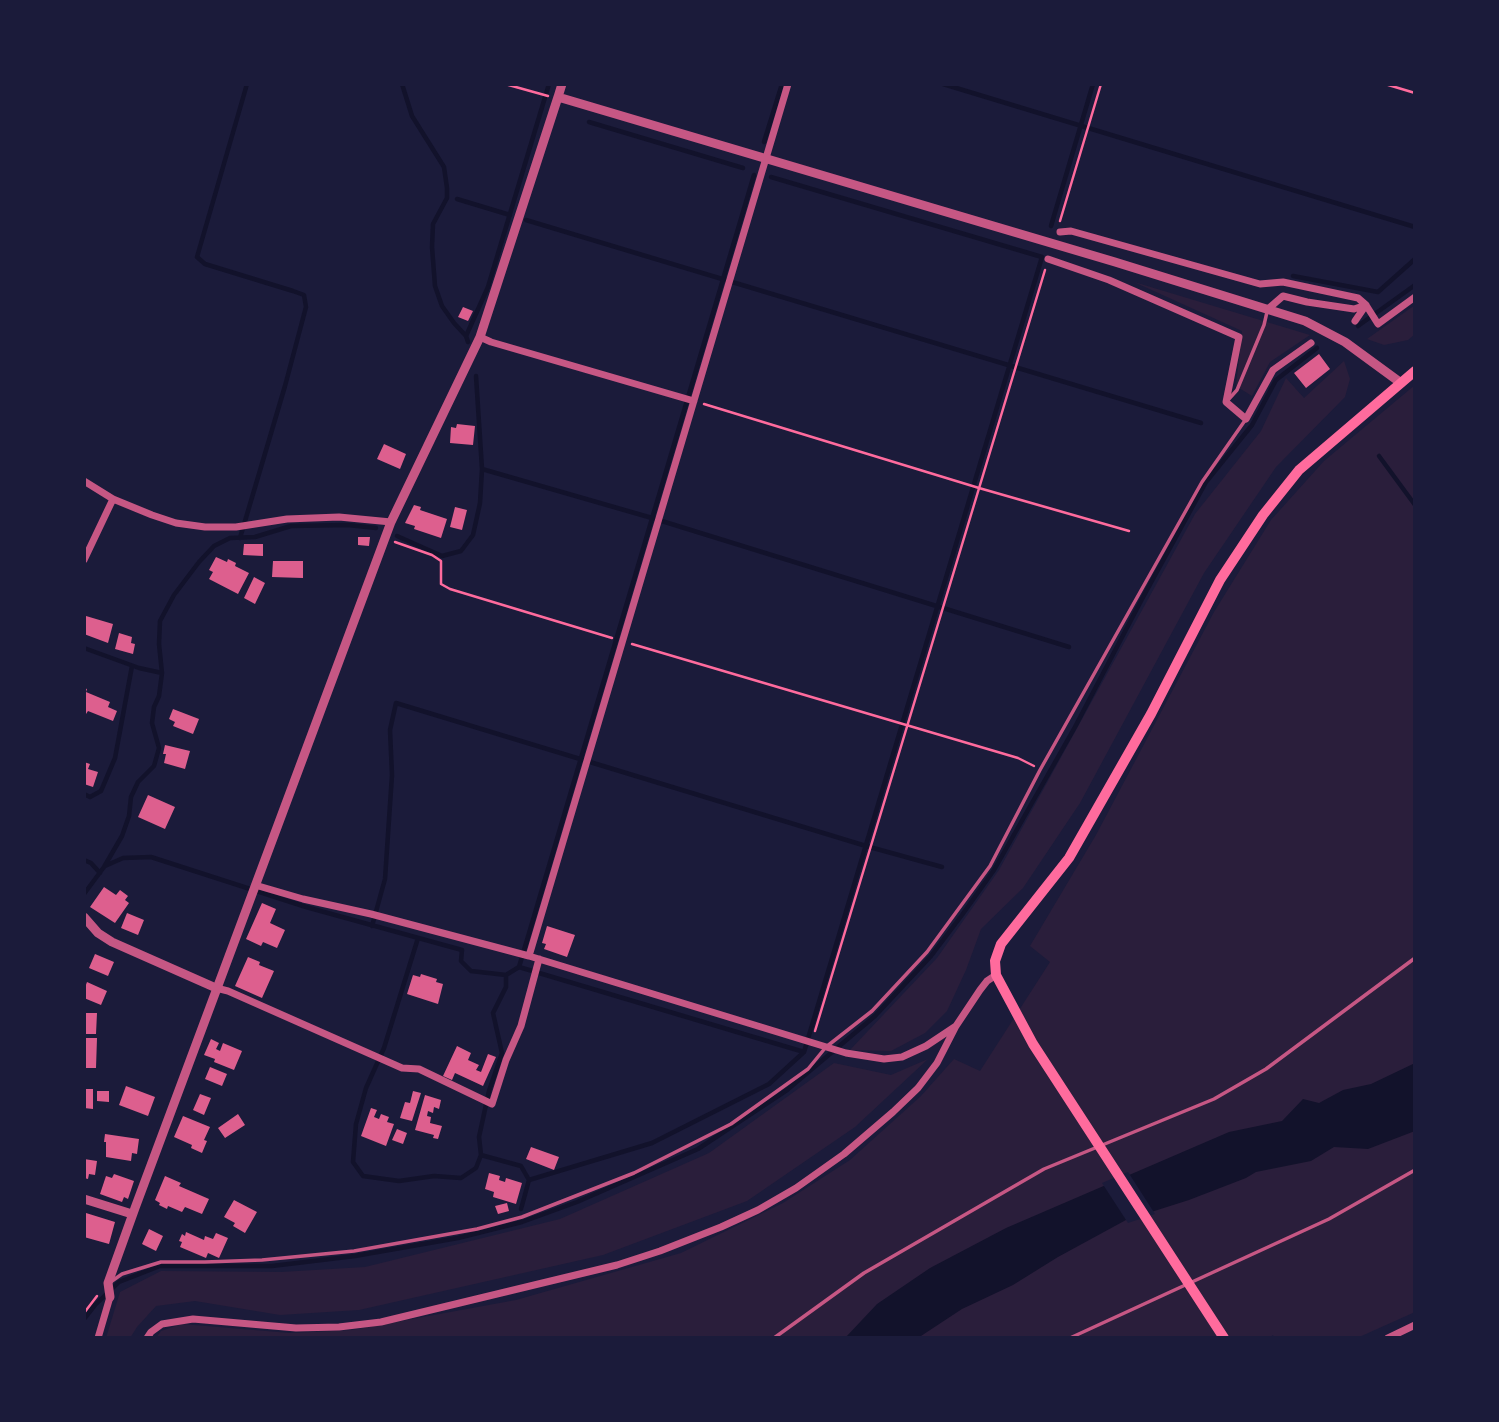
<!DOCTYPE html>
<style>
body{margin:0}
#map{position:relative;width:1499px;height:1422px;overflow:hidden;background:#1b1b3a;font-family:"Work Sans",sans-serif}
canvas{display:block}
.frame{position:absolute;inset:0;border:86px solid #1b1b3a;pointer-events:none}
</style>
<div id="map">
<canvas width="1499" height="1422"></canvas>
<div class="frame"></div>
</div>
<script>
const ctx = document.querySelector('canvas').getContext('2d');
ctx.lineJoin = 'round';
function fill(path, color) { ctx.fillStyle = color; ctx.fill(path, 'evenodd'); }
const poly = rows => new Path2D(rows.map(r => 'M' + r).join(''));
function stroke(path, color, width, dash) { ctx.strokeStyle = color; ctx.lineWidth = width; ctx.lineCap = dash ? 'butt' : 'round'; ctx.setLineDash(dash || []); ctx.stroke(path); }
const green = poly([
 [1134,282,1310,335,1270,362,1252,396,1236,386,1242,331],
 [1415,305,1415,334,1408,340,1384,345,1367,339],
 [1344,361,1350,379,1345,397,1276,467,1204,573,1080,803,1023,888,981,929,966,970,947,1011,925,1033,891,1051,850,1050,937,958,999,870,1195,514,1261,431,1286,378,1304,398],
 [1415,385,1415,1312,1357,1338,1275,1338,1273,1335,1269,1338,156,1338,161,1331,182,1324,290,1333,352,1330,516,1300,681,1253,783,1203,850,1160,921,1096,954,1059,980,1071,1050,962,1030,946,1096,835,1214,612,1271,520,1324,461],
 [928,1059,855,1127,747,1201,603,1255,359,1310,280,1315,195,1301,156,1306,137,1327,130,1338,106,1338,120,1292,161,1271,281,1272,365,1267,560,1219,709,1153,834,1063,891,1075]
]);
const water = poly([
 [1415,1063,1415,1131,1368,1149,1334,1147,1311,1161,1256,1172,1246,1178,1189,1200,1126,1220,1058,1257,1013,1285,962,1309,918,1338,845,1338,877,1304,930,1268,1006,1228,1229,1132,1282,1121,1303,1099,1319,1103,1343,1090,1371,1084]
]);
const pier = poly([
 [1128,1172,1155,1214,1128,1223,1102,1183]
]);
const stream = poly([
 [402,84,412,116,444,167,447,188,447,198,433,224,432,247,435,286,442,306,454,323,466,336,468,342],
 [943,84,1415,227],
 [589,122,743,168],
 [764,142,782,84],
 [457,199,510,215],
 [526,220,1201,423],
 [1051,226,1093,84],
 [1293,276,1378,292,1415,259],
 [1358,326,1415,285],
 [466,336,488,287,549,84],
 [1379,456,1415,505],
 [482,469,652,518,1069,647],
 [397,536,442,556,461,551,473,535,480,503,482,469,476,376],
 [240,538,285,386,306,307,304,295,293,291,205,264,197,257,247,84],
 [84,648,139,668,162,673],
 [84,794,90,797,101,791,115,758,132,666],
 [84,860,91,863,100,873],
 [105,866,123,858,151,857,306,907,462,950,461,961,471,971,506,975],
 [84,894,104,867,122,836,129,816,131,797,138,782,154,766,159,748,152,723,154,707,159,696,162,673,159,644,160,621,174,595,199,562,214,546,230,538,255,537,291,526,348,525,376,528],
 [372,926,385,879,392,775,390,730,396,703,866,846,942,867],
 [418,938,384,1048,366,1088,356,1124,353,1162,363,1176,399,1181,434,1176,461,1178,476,1168,481,1155],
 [519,967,804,1052,1042,257,771,177],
 [529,1180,652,1143,769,1084,804,1052],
 [521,1209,529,1180,521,1166,481,1155,479,1137,489,1091,502,1053,493,1013,506,987,506,975,519,967,754,175],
 [84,1319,95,1305,119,1282,160,1266,272,1266,355,1256,458,1238,522,1222,577,1202,698,1149,787,1090,875,1016,931,956,962,915,994,870,1075,727,1142,599,1206,482,1252,425,1276,380,1317,348]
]);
const building = poly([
 [463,307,473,311,468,321,458,317],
 [1319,354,1330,369,1306,388,1294,373],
 [457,424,475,426,473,445,450,443,451,427,456,428],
 [384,444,406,454,400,469,377,459],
 [414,505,421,507,420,510,447,519,441,538,414,529,415,526,405,523],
 [455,507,467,510,462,530,450,527],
 [358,537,370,537,369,546,358,545],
 [244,544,263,544,263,556,243,555],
 [216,557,227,562,228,559,236,563,235,566,249,573,238,594,209,579,213,572,209,570],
 [273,561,303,561,303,578,272,577],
 [254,577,265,583,255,604,244,598],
 [86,616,113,624,108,643,84,634,84,625],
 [119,633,132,637,131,643,135,644,133,654,115,649],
 [84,688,87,689,86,692,110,702,108,707,117,711,113,721,88,711,86,714,84,713],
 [173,709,199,719,193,734,173,726,175,722,169,719],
 [165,745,190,751,185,769,164,763,166,754,163,754],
 [84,762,90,764,88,769,98,772,93,787,84,784],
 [148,795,175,807,165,829,138,817],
 [104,887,116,895,120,890,128,896,125,900,129,903,115,923,90,907],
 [262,903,276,909,270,923,285,930,277,948,263,942,261,946,246,939],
 [127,913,144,920,138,935,121,928],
 [547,926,575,935,567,957,544,949,546,944,542,943],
 [95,954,114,962,108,976,89,968],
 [248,957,260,962,259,965,274,971,262,998,235,986],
 [421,974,437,979,436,982,443,984,438,1004,407,994,413,975,420,977],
 [87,982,107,991,101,1005,84,998,84,990],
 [84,1013,97,1013,96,1034,84,1034],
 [85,1038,97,1038,96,1068,84,1068],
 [211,1039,219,1043,216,1049,220,1051,223,1043,242,1051,234,1070,214,1062,215,1059,204,1055],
 [457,1046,471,1053,468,1060,479,1065,476,1070,481,1072,488,1054,496,1057,483,1086,455,1073,452,1080,443,1076],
 [210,1067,227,1074,222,1086,205,1079],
 [126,1086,155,1097,148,1116,119,1105],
 [84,1089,93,1089,93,1109,84,1108],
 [97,1091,109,1091,109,1102,97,1101],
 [413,1091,421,1093,412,1121,400,1118,405,1102,410,1103],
 [200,1094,211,1098,204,1115,193,1110],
 [425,1095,441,1100,439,1109,434,1107,433,1113,428,1111,427,1116,431,1117,430,1123,442,1126,438,1139,433,1138,434,1135,415,1130],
 [371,1108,377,1110,374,1117,379,1119,381,1114,389,1117,387,1122,394,1124,386,1146,361,1136],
 [238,1114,245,1125,225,1138,218,1128],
 [183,1116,210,1127,204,1140,207,1141,202,1153,191,1148,192,1145,174,1137],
 [397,1129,407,1133,403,1144,392,1140],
 [105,1134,139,1139,137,1154,132,1153,131,1161,106,1157,106,1142,104,1142],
 [531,1147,559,1157,554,1170,526,1159],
 [84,1159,97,1161,95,1175,89,1174,88,1179,84,1178],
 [489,1173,500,1176,499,1180,505,1182,506,1178,522,1183,516,1204,493,1197,494,1192,485,1189],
 [114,1174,134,1181,128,1199,124,1197,122,1202,100,1194,106,1176,112,1178],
 [165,1176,181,1183,179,1186,209,1199,202,1214,185,1207,182,1212,168,1206,167,1209,159,1205,160,1203,155,1200],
 [234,1200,257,1212,245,1233,233,1226,235,1223,224,1217],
 [507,1203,509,1211,498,1214,495,1206],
 [86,1213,115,1222,109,1244,84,1237],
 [149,1229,163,1236,156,1251,142,1244],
 [186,1232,204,1240,205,1236,213,1239,216,1233,228,1238,219,1258,208,1253,206,1258,180,1247,182,1242,179,1241,182,1234,185,1236]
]);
const path = poly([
 [505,84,548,96],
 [1385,84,1415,93],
 [1060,221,1101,84],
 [704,404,979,488,1129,531],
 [395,542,432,555,441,561,441,584,450,589,612,638],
 [632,644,1018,758,1034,766],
 [815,1031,1045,270],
 [84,1313,97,1296]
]);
const service = poly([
 [1228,400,1237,390,1264,325,1267,312],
 [112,1281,122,1274,161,1262,205,1262,262,1260,354,1251,477,1229,522,1217,634,1173,731,1124,808,1069,826,1047,872,1011,927,952,990,866,1040,770,1202,482,1246,419],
 [774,1338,864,1273,1044,1169,1214,1099,1266,1069,1415,958],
 [1070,1338,1329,1219,1415,1170]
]);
const minor = poly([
 [1060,232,1071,231,1260,284,1283,282,1358,298,1366,305,1355,321],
 [1048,259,1109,280,1239,337,1226,402,1246,419,1273,370,1311,343],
 [1268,309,1283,296,1307,302,1354,309,1366,305,1378,324,1415,297],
 [480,337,491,342,694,401],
 [84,481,113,499,152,515,176,523,205,527,236,527,287,519,339,517,391,522],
 [84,560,113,499],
 [255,885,303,899,371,914,529,956,846,1053,884,1059,902,1057,926,1046,956,1026],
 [529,956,788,84],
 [216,988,228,991,402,1068,419,1069,492,1104,506,1060,521,1026,539,959],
 [98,1338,110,1297],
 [147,1338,151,1332,162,1324,193,1319,296,1328,339,1327,381,1322,617,1265,660,1251,721,1227,758,1210,796,1188,844,1154,893,1112,918,1088,937,1063,956,1026,980,990,987,981,996,975],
 [1388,1338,1415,1325]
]);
const tertiary = poly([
 [562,84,558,97,1115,262,1305,321,1345,342,1401,383],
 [84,917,98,933,112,942,216,988],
 [84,1199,132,1214],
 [110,1297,108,1283,135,1208,391,522,480,337,558,97]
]);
const secondary = poly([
 [1224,1338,1033,1044,996,975,995,961,1001,944,1069,858,1151,714,1220,580,1263,515,1299,470,1415,371]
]);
fill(green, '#2a1e3b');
fill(water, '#12122b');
fill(pier, '#1b1b3a');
stroke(stream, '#12122b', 4.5);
fill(building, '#dd5f8e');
stroke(path, '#ff6b9d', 2.5);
stroke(service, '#c65784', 3.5);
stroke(minor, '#c65784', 7);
stroke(tertiary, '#c65784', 9);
stroke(secondary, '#ff6b9d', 10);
</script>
